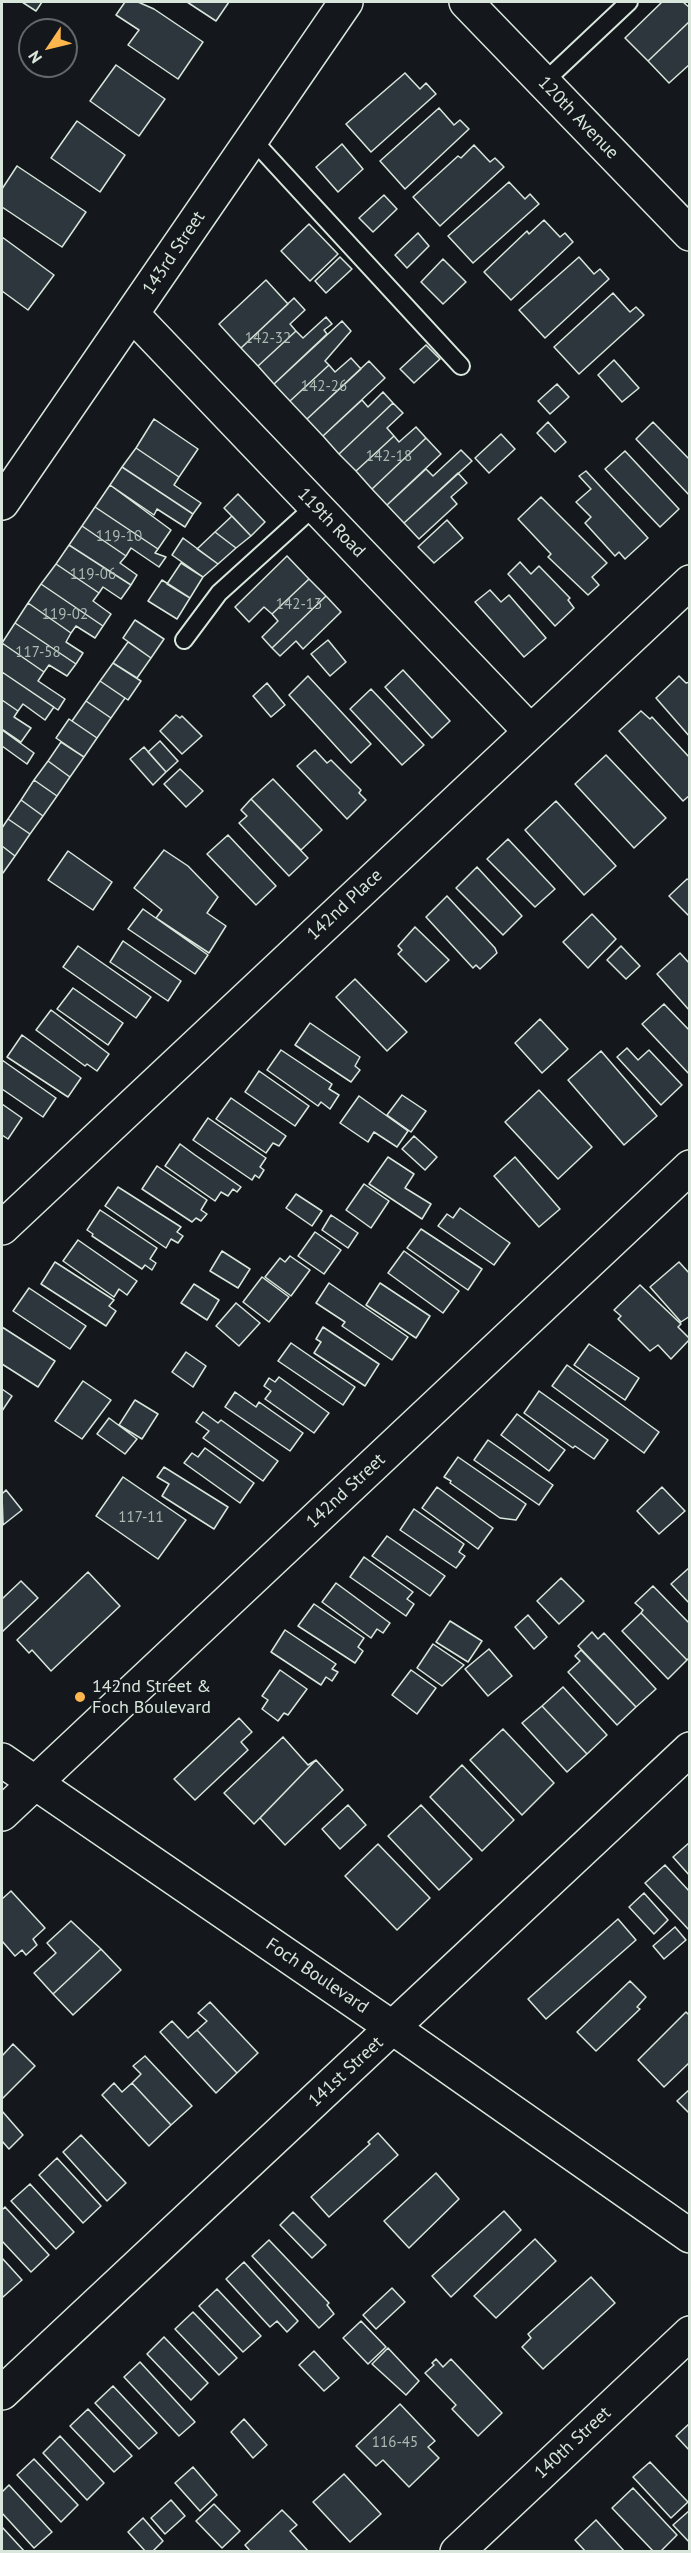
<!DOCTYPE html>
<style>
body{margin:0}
#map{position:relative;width:691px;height:2553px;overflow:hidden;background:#14181c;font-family:"PT Sans",sans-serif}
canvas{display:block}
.frame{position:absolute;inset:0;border:3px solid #d8e6dc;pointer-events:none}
.north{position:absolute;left:18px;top:18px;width:60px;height:60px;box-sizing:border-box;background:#14181c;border:2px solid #626a69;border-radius:50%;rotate:235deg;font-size:16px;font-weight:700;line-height:24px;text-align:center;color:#d8e6dc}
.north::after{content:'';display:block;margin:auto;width:21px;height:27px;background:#ffb74d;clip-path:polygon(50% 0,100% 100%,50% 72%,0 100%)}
</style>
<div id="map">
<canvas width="691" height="2553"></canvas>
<div class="frame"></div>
<div class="north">N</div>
</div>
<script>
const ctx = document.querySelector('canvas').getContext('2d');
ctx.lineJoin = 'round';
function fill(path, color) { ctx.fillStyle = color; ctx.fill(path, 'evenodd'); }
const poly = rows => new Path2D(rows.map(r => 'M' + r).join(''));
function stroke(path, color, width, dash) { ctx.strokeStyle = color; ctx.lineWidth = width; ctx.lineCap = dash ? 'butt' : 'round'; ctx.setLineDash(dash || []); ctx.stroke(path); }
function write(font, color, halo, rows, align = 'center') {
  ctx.font = font + ' "PT Sans",sans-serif'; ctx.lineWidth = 4.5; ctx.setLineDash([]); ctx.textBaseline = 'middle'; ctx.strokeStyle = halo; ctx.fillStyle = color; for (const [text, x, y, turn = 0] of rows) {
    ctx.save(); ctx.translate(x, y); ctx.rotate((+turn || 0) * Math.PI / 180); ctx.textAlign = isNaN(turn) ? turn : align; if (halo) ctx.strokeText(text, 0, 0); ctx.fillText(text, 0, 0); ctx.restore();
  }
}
const building = poly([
 [22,2,42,2,36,11,22,2],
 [125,2,138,2,154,9,203,42,178,79,128,45,139,30,116,15,125,2],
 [187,2,229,2,216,21,187,2],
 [662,2,683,2,690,8,690,21,648,61,625,38,662,2],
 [690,21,690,64,669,83,648,61,690,21],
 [116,65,165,99,139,136,90,101,116,65],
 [405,73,420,89,426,83,436,94,371,152,346,124,405,73],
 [439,108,454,125,460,120,469,129,405,189,380,161,439,108],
 [77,121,125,155,100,192,51,158,77,121],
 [342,144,363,169,338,192,316,167,342,144],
 [474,145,490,162,495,158,504,167,440,226,413,197,458,156,461,158,474,145],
 [17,166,86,212,62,247,2,207,2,189,17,166],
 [509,182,525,199,530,194,539,204,473,263,448,236,509,182],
 [384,195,397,209,373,232,359,218,384,195],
 [544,220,560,237,565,233,573,242,511,300,484,272,527,231,529,234,544,220],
 [309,224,338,254,310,281,281,251,309,224],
 [418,233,429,246,407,268,395,255,418,233],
 [2,237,54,275,28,310,2,291,2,237],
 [340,257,352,269,326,293,315,281,340,257],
 [579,257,594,274,600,269,609,279,545,338,519,310,579,257],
 [443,259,466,282,443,304,421,282,443,259],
 [266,280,288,304,241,348,219,324,266,280],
 [613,293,630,312,636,307,644,315,579,374,554,347,613,293],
 [294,298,305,310,290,324,296,331,258,366,241,348,294,298],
 [326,317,332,324,324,330,327,334,274,384,258,366,296,331,303,338,326,317],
 [342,321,351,331,325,361,329,365,290,401,274,384,342,321],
 [426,345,440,359,414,383,400,369,426,345],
 [351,358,361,369,307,419,290,401,329,365,335,372,351,358],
 [614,360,639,388,622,402,598,375,614,360],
 [369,361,385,378,323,436,307,419,369,361],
 [557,384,569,397,550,414,538,401,557,384],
 [383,392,393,403,339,454,323,436,362,400,368,407,383,392],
 [393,403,403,413,387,428,394,436,356,471,339,454,393,403],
 [154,419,198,449,179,477,136,448,154,419],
 [548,422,566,442,555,452,537,433,548,422],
 [653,422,690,460,690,496,636,439,653,422],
 [416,427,426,438,372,489,356,471,394,436,399,442,416,427],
 [501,434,515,449,489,473,475,458,501,434],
 [426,438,441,454,387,505,372,489,426,438],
 [136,448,179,477,174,485,201,503,193,514,122,467,136,448],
 [461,450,472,461,404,523,387,505,426,469,433,476,461,450],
 [625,451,679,509,660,527,605,469,625,451],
 [122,467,193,514,185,527,157,509,154,515,110,485,122,467],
 [586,471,648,538,625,559,619,552,615,556,585,523,591,517,576,502,591,489,579,476,586,471],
 [458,473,467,483,451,497,457,504,419,539,404,523,458,473],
 [110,485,171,530,158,549,95,507,110,485],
 [238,494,265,522,251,536,224,508,238,494],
 [541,497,607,563,592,577,599,585,588,595,548,557,551,554,518,519,541,497],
 [95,507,158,549,155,553,166,557,159,567,131,548,126,556,82,526,95,507],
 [232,516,251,536,236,548,215,532,232,516],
 [447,520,463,538,434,563,418,547,447,520],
 [82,526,126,556,120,563,137,575,131,585,69,545,82,526],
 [215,532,236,548,218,564,197,549,215,532],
 [183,538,218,564,203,577,172,555,183,538],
 [69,545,131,585,121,599,103,587,99,593,56,564,69,545],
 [287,556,309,579,272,614,264,607,249,622,235,607,287,556],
 [520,562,531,574,539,566,570,598,568,600,574,608,555,626,508,574,520,562],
 [181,563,203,577,190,598,167,584,181,563],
 [56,564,99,593,93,601,111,614,103,626,41,584,56,564],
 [309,579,326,596,272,648,262,637,278,621,272,614,309,579],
 [162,580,190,598,177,619,148,601,162,580],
 [41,584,103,626,95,638,76,626,71,633,28,603,41,584],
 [490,590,501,602,509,595,546,638,524,657,475,602,490,590],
 [326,596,341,612,303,649,296,641,280,656,272,648,326,596],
 [28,603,71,633,66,642,83,653,76,664,15,623,28,603],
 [135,620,164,639,151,658,123,638,135,620],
 [15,623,76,664,67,676,49,665,44,672,2,643,15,623],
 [328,640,346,662,330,676,311,654,328,640],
 [128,642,151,658,137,678,113,663,128,642],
 [2,643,44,672,38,681,65,699,58,710,2,672,2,643],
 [113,663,141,681,128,700,100,681,113,663],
 [403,670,450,721,432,738,385,687,403,670],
 [2,672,54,707,45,720,23,704,18,711,2,700,2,672],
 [308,676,371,744,351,763,289,695,308,676],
 [679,676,686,683,690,682,690,737,656,698,679,676],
 [100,681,125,698,111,718,86,701,100,681],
 [267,683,285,705,271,717,253,696,267,683],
 [371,689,424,745,402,765,350,709,371,689],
 [2,700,18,711,14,717,31,728,21,742,2,729,2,700],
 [86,701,111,718,97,738,72,721,86,701],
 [641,711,650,719,652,717,690,758,690,795,683,801,619,731,641,711],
 [176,715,180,718,182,716,202,736,182,754,160,731,176,715],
 [69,719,97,738,84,757,56,738,69,719],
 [2,730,34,753,27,764,2,746,2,730],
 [160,741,178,761,166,772,148,752,160,741],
 [61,742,84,757,70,777,48,761,61,742],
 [144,747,166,772,153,785,130,759,144,747],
 [315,750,327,763,331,760,361,790,359,793,366,800,347,819,297,766,315,750],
 [606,755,666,818,634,848,575,784,606,755],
 [48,761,70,777,57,796,34,780,48,761],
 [180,769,203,791,186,807,164,784,180,769],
 [273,779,322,830,301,850,251,799,273,779],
 [34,780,57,796,43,816,21,800,34,780],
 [251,799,308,858,289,876,239,823,247,816,241,810,251,799],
 [21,800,43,816,30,834,8,819,21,800],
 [556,801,616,866,584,895,525,830,556,801],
 [8,819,30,834,15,856,2,846,2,828,8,819],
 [228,835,276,886,256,905,207,854,228,835],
 [508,839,555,889,535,907,487,859,508,839],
 [2,846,15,856,3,873,2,872,2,846],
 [164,850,188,866,218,897,207,913,226,926,209,953,156,918,162,910,134,888,164,850],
 [68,851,112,882,93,910,48,880,68,851],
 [477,867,522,916,503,935,456,888,477,867],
 [687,879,690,881,690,917,669,896,687,879],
 [447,896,495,948,497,953,480,969,476,965,473,968,426,917,447,896],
 [143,909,208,955,195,974,128,929,143,909],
 [592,914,616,939,588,968,563,942,592,914],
 [415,927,449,960,426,982,398,954,402,950,398,946,415,927],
 [123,941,181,981,168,1001,110,962,123,941],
 [78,946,151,997,136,1018,63,967,78,946],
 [621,946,640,966,626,979,607,960,621,946],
 [680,953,690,964,690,1011,657,974,680,953],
 [355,979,407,1032,387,1051,336,997,355,979],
 [73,988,123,1023,108,1045,57,1009,73,988],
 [664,1004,690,1031,690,1075,642,1024,664,1004],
 [51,1010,109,1054,97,1071,87,1064,85,1066,36,1030,51,1010],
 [540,1019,568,1049,542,1073,515,1043,540,1019],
 [310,1023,360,1057,355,1066,360,1070,351,1082,295,1045,310,1023],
 [22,1035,81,1078,68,1097,7,1057,22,1035],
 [627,1048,638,1060,649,1050,682,1085,661,1105,617,1057,627,1048],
 [281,1050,332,1084,329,1089,339,1095,330,1109,321,1102,318,1106,267,1070,281,1050],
 [601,1051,657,1116,624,1145,568,1080,601,1051],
 [2,1060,56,1098,43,1117,2,1089,2,1060],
 [259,1071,309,1106,295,1126,245,1092,259,1071],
 [539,1090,592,1147,558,1179,505,1122,539,1090],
 [402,1095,426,1111,411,1132,387,1115,402,1095],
 [359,1096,408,1131,397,1147,374,1132,368,1142,340,1123,359,1096],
 [231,1098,286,1136,279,1146,273,1143,266,1153,216,1119,231,1098],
 [2,1104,22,1118,8,1139,2,1135,2,1104],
 [208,1118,266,1158,260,1167,264,1170,259,1178,255,1175,252,1180,193,1140,208,1118],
 [414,1136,437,1157,425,1170,402,1149,414,1136],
 [180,1144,195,1155,241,1187,237,1192,233,1189,228,1196,221,1192,215,1201,165,1166,180,1144],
 [388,1157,414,1174,405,1188,431,1204,422,1219,369,1184,388,1157],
 [515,1157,560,1209,539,1227,494,1176,515,1157],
 [157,1166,207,1200,201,1210,207,1214,201,1221,196,1218,192,1222,142,1189,157,1166],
 [364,1184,389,1201,371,1228,346,1210,364,1184],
 [118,1187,181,1227,177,1232,183,1236,178,1243,171,1239,166,1248,105,1206,118,1187],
 [296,1194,322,1211,312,1226,286,1208,296,1194],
 [460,1208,510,1243,494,1265,438,1226,447,1214,453,1218,460,1208],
 [100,1210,157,1248,150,1259,156,1263,152,1270,145,1265,142,1269,92,1236,93,1234,87,1230,100,1210],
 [331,1215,358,1233,348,1248,322,1230,331,1215],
 [421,1229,482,1269,468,1290,407,1248,421,1229],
 [315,1232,341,1250,324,1274,298,1256,315,1232],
 [78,1240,137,1281,127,1295,119,1289,114,1297,63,1261,78,1240],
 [222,1251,250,1269,238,1288,210,1271,222,1251],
 [404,1251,459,1291,443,1313,388,1273,404,1251],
 [290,1256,310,1270,291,1296,265,1277,280,1258,285,1262,290,1256],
 [55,1262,114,1300,109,1306,116,1311,106,1326,41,1284,55,1262],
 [679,1262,690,1274,690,1316,681,1322,650,1287,679,1262],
 [262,1277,289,1297,269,1322,243,1302,262,1277],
 [329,1283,408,1337,392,1360,342,1326,345,1322,316,1303,329,1283],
 [380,1283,430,1316,416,1338,366,1305,380,1283],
 [194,1284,219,1300,207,1320,181,1303,194,1284],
 [640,1285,681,1324,678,1327,690,1339,671,1359,658,1345,650,1351,618,1319,621,1316,614,1310,640,1285],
 [29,1288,86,1326,70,1349,13,1311,29,1288],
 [236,1303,260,1323,239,1346,216,1326,236,1303],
 [2,1327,55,1361,38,1387,2,1364,2,1327],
 [323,1327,379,1364,365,1386,314,1353,321,1342,316,1339,323,1327],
 [291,1343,355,1387,343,1405,278,1361,291,1343],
 [589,1344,639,1378,625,1400,574,1365,589,1344],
 [186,1352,206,1366,193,1387,172,1372,186,1352],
 [567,1365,659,1432,644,1453,552,1386,567,1365],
 [279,1377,329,1413,314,1433,265,1399,271,1391,264,1386,269,1378,275,1382,279,1377],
 [83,1381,111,1400,82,1439,55,1421,83,1381],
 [2,1389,12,1396,2,1411,2,1389],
 [539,1391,608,1440,594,1459,575,1446,573,1448,524,1413,539,1391],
 [235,1392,256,1407,259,1402,303,1433,290,1451,225,1407,235,1392],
 [135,1400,158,1414,142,1439,119,1425,135,1400],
 [203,1412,218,1423,221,1420,278,1461,263,1481,203,1438,209,1431,196,1422,203,1412],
 [517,1414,565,1450,549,1471,501,1435,517,1414],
 [109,1418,137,1439,125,1454,97,1434,109,1418],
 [488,1440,553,1485,539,1505,474,1460,488,1440],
 [205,1448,254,1483,240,1503,184,1463,192,1453,198,1457,205,1448],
 [458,1457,526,1504,516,1520,500,1518,450,1483,451,1481,444,1477,458,1457],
 [164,1467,228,1507,214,1529,162,1496,169,1484,157,1477,164,1467],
 [123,1477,186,1520,158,1559,96,1516,123,1477],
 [437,1487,493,1528,478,1549,422,1508,437,1487],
 [662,1487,685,1511,659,1534,637,1511,662,1487],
 [6,1490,22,1510,3,1525,2,1494,6,1490],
 [414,1509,464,1544,459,1552,465,1556,456,1568,400,1530,414,1509],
 [387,1536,445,1576,430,1596,372,1556,387,1536],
 [364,1557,413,1592,407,1599,414,1604,406,1616,350,1577,364,1557],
 [690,1567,690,1604,671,1584,690,1567],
 [88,1572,120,1606,51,1671,32,1650,29,1653,17,1640,88,1572],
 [561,1578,584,1601,559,1624,537,1601,561,1578],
 [21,1581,38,1598,2,1632,2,1599,21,1581],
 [336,1583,390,1623,383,1633,377,1629,371,1638,322,1602,336,1583],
 [653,1586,690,1624,690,1657,687,1660,641,1613,643,1610,635,1603,653,1586],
 [314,1604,364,1638,358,1647,363,1651,355,1663,298,1626,314,1604],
 [641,1613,687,1660,668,1679,622,1631,641,1613],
 [528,1615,547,1637,534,1649,515,1627,528,1615],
 [450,1621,482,1641,468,1662,436,1642,450,1621],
 [285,1630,336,1664,332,1669,338,1672,332,1681,326,1677,321,1685,271,1652,285,1630],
 [592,1632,598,1639,604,1633,656,1689,636,1707,578,1646,592,1632],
 [433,1644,464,1665,442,1686,417,1668,433,1644],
 [489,1649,512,1676,488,1696,465,1669,489,1649],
 [581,1650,636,1707,617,1725,568,1672,580,1661,575,1656,581,1650],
 [280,1670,307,1689,288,1715,284,1713,278,1721,262,1709,268,1700,262,1696,280,1670],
 [411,1670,436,1688,417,1714,392,1695,411,1670],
 [563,1687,607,1735,587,1754,542,1706,563,1687],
 [542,1706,587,1754,567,1772,522,1723,542,1706],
 [239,1718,252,1732,241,1742,248,1750,195,1800,174,1779,239,1718],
 [503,1729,554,1783,522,1815,470,1760,503,1729],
 [283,1737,308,1765,316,1760,254,1824,224,1793,283,1737],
 [316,1760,343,1790,285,1845,260,1818,316,1760],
 [462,1765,514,1820,482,1851,430,1797,462,1765],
 [348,1805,366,1825,340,1849,322,1829,348,1805],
 [421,1805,472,1859,439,1890,388,1836,421,1805],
 [690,1842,690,1876,673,1857,690,1842],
 [378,1844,430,1898,397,1930,345,1876,378,1844],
 [665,1865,690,1892,690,1931,645,1883,665,1865],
 [11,1891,45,1928,33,1939,37,1945,26,1955,22,1950,15,1956,2,1941,2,1899,11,1891],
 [644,1893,668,1920,654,1934,629,1907,644,1893],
 [618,1919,636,1940,546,2019,528,1999,618,1919],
 [71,1921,101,1949,53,1994,34,1973,56,1953,47,1943,71,1921],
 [675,1927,686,1940,664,1959,653,1946,675,1927],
 [101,1949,121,1970,73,2015,53,1994,101,1949],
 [630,1981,646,1997,637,2007,640,2009,596,2051,577,2032,630,1981],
 [210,2002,258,2053,237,2073,197,2030,207,2021,198,2013,210,2002],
 [686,2012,690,2016,690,2062,664,2087,638,2060,686,2012],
 [172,2021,188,2038,197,2030,237,2073,216,2093,160,2032,172,2021],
 [13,2044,35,2066,2,2099,2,2056,13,2044],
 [145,2056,192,2106,171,2125,132,2083,141,2074,133,2066,145,2056],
 [114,2083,122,2092,132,2083,171,2125,149,2146,102,2095,114,2083],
 [690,2089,690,2114,677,2101,690,2089],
 [2,2111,23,2135,9,2149,2,2141,2,2111],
 [378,2133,398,2155,329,2217,311,2197,370,2144,368,2142,378,2133],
 [81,2135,126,2183,107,2201,63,2152,81,2135],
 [57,2158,101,2206,83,2223,39,2175,57,2158],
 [436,2173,459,2199,409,2248,384,2221,436,2173],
 [30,2184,74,2232,56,2249,11,2201,30,2184],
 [5,2207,49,2255,31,2272,2,2241,2,2210,5,2207],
 [504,2211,521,2230,451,2297,432,2276,504,2211],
 [293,2212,326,2245,312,2258,280,2225,293,2212],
 [535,2239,556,2261,496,2318,474,2296,535,2239],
 [269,2240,329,2303,327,2305,334,2314,319,2328,252,2256,269,2240],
 [2,2258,22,2280,3,2297,2,2295,2,2258],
 [244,2262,298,2321,287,2332,277,2321,270,2327,226,2279,244,2262],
 [591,2277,615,2303,543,2369,522,2347,531,2338,528,2334,591,2277],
 [392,2288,405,2302,376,2329,363,2315,392,2288],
 [217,2289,261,2336,243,2352,199,2306,217,2289],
 [193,2312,237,2358,219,2375,175,2329,193,2312],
 [361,2321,386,2347,368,2364,343,2338,361,2321],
 [164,2337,208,2383,191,2400,147,2354,164,2337],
 [388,2348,419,2381,406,2395,372,2364,388,2348],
 [314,2351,339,2378,324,2391,299,2365,314,2351],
 [436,2359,443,2367,451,2359,502,2413,478,2436,452,2409,456,2405,425,2373,434,2365,432,2363,436,2359],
 [140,2362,195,2422,179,2436,124,2377,140,2362],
 [113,2386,157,2433,139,2449,95,2403,113,2386],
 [400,2404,435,2441,428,2447,439,2458,409,2487,383,2460,376,2466,356,2446,400,2404],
 [88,2409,132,2456,114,2472,70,2426,88,2409],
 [244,2419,267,2445,253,2458,231,2432,244,2419],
 [690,2423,690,2451,676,2436,690,2423],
 [60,2436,104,2483,87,2500,43,2453,60,2436],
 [34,2459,78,2505,61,2522,17,2475,34,2459],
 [650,2462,688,2502,671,2518,633,2477,650,2462],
 [193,2467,217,2495,200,2511,175,2483,193,2467],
 [344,2474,381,2514,350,2542,313,2502,344,2474],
 [9,2485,52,2532,34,2548,2,2513,2,2492,9,2485],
 [633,2488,677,2535,660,2552,654,2552,612,2508,633,2488],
 [171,2500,185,2516,165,2534,151,2518,171,2500],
 [214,2504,240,2531,222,2548,196,2521,214,2504],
 [282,2510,297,2525,290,2531,309,2552,251,2552,245,2545,282,2510],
 [690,2510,690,2543,673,2525,690,2510],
 [143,2518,163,2541,152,2552,146,2552,128,2532,143,2518],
 [596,2520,625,2552,586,2552,575,2540,596,2520],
 [2,2527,25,2552,2,2552,2,2527]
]);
const lane = poly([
 [544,82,629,2],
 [252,139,461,366],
 [184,640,219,593,315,506]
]);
const street = poly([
 [466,2,690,234],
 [132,314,530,731],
 [2,503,346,2],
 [2,1228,690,582],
 [2,1760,393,2028,690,2236],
 [2,1814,690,1167],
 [2,2393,690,1749],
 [457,2552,690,2333]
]);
const markers = [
 [80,1697,6,"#ffb74d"]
];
const numberNames = [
 ["142-32",268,339],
 ["142-26",324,387],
 ["142-18",389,457],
 ["119-10",119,537],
 ["119-06",93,575],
 ["142-13",299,605],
 ["119-02",65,615],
 ["117-58",38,653],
 ["117-11",141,1518],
 ["116-45",395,2443]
];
const streetNames = [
 ["120th Avenue",578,118,46],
 ["143rd Street",174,253,-56],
 ["119th Road",331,523,46],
 ["142nd Place",345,905,-43],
 ["142nd Street",346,1491,-43],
 ["Foch Boulevard",317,1976,34],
 ["141st Street",346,2072,-43],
 ["140th Street",573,2443,-43]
];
const poiNames = [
 ["142nd Street &",92,1687],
 ["Foch Boulevard",92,1708]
];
fill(building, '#2c363c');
stroke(building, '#d8e6dc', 1.5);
stroke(lane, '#d8e6dc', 20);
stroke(street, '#d8e6dc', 36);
stroke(lane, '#14181c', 16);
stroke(street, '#14181c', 33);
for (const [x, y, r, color] of markers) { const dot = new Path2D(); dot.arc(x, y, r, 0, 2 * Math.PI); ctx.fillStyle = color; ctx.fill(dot); stroke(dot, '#14181c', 2); }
write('15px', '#adbab4', null, numberNames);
write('18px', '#d8e6dc', '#14181c', streetNames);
write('18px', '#d8e6dc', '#14181c', poiNames, 'left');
</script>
